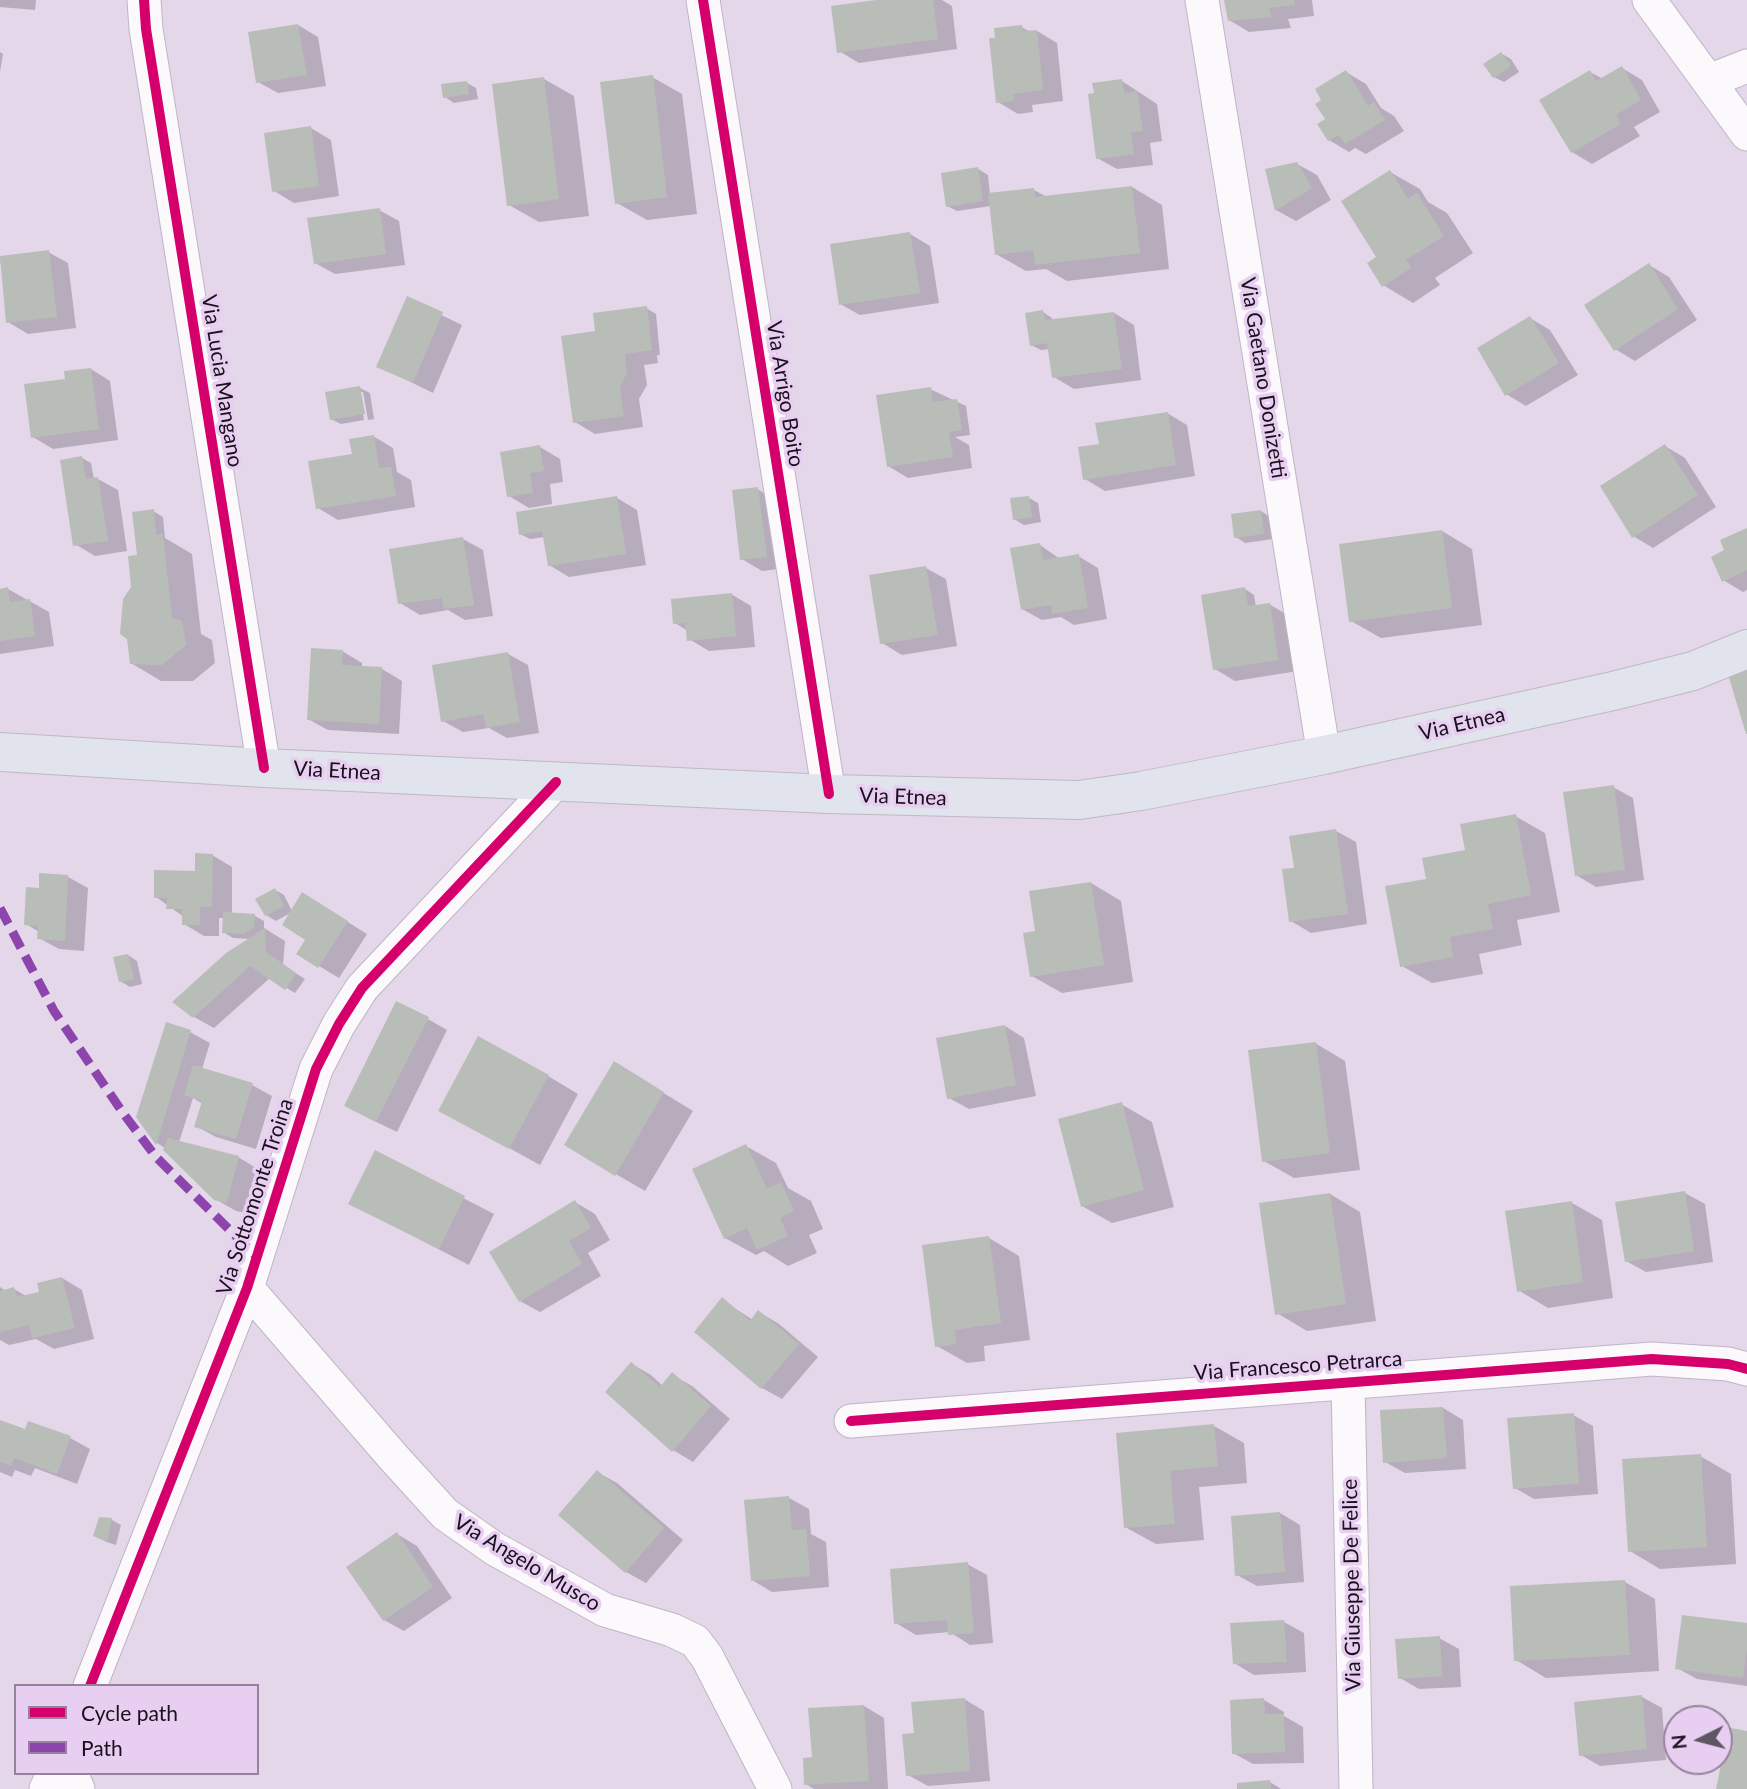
<!DOCTYPE html>
<style>
body{margin:0}
#map{position:relative;width:1747px;height:1789px;overflow:hidden;background:#e4d7ea;font-family:Lato,sans-serif}
canvas{display:block}
.legend{position:absolute;left:14px;top:1684px;width:245px;height:91px;box-sizing:border-box;background:#e8cff2;border:2px solid #95839c;margin:0;padding:9px 12px;list-style:none;font-size:21px;color:#18101b}
.legend li{display:flex;align-items:center;gap:14px;height:35px}
.legend b{width:35px;border:2px solid #95839c}
.north{position:absolute;left:1663px;top:1705px;width:70px;height:70px;box-sizing:border-box;background:#e8cff2;border:2px solid #95839c;border-radius:50%;rotate:264deg;font-size:19px;font-weight:700;line-height:28px;text-align:center;color:#18101b}
.north::after{content:'';display:block;margin:auto;width:24px;height:32px;background:#5f5663;clip-path:polygon(50% 0,100% 100%,50% 72%,0 100%)}
</style>
<div id="map">
<canvas width="1747" height="1789"></canvas>
<ul class="legend">
<li><b style="height:9px;background:#d6006c"></b>Cycle path</li>
<li><b style="height:9px;background:#8e44ad"></b>Path</li>
</ul>
<div class="north">N</div>
</div>
<script>
const ctx = document.querySelector('canvas').getContext('2d');
ctx.lineJoin = 'round';
function fill(path, color) { ctx.fillStyle = color; ctx.fill(path, 'evenodd'); }
const poly = rows => new Path2D(rows.map(r => 'M' + r).join(''));
function stroke(path, color, width, dash) { ctx.strokeStyle = color; ctx.lineWidth = width; ctx.lineCap = dash ? 'butt' : 'round'; ctx.setLineDash(dash || []); ctx.stroke(path); }
function write(font, color, halo, rows, align = 'center') {
  ctx.font = font + ' Lato,sans-serif'; ctx.lineWidth = 7; ctx.setLineDash([]); ctx.textBaseline = 'middle'; ctx.strokeStyle = halo; ctx.fillStyle = color; for (const [text, x, y, turn = 0] of rows) {
    ctx.save(); ctx.translate(x, y); ctx.rotate((+turn || 0) * Math.PI / 180); ctx.textAlign = isNaN(turn) ? turn : align; if (halo) ctx.strokeText(text, 0, 0); ctx.fillText(text, 0, 0); ctx.restore();
  }
}
const shadow = poly([
 [0,0,36,0,35,10,0,7],
 [889,0,942,0,952,6,957,49,859,63,839,51],
 [1226,0,1312,0,1314,16,1288,19,1291,28,1249,32,1229,20],
 [298,25,318,37,326,86,278,93,258,82],
 [1021,27,1031,32,1037,31,1057,43,1063,101,1032,105,1033,112,1018,114,998,102],
 [0,52,3,54,0,72],
 [1502,54,1511,59,1519,72,1504,82,1494,77],
 [1622,68,1642,80,1660,112,1634,127,1640,136,1592,164,1572,152,1590,72,1603,79],
 [1346,72,1366,84,1381,108,1394,116,1404,131,1366,154,1355,148,1349,152,1329,140,1327,120],
 [652,77,682,94,697,214,647,220,617,203],
 [544,79,574,96,589,216,539,222,509,205],
 [1122,81,1157,104,1162,141,1150,143,1153,165,1117,169,1097,158],
 [467,83,476,88,478,99,454,103,445,97],
 [311,128,331,140,339,196,294,203,274,191],
 [1297,164,1317,175,1331,200,1296,221,1276,210],
 [978,169,988,175,990,195,1034,190,1047,197,1132,187,1162,205,1169,269,1067,281,1046,269,1026,271,996,254,991,206,957,211,947,206],
 [1390,172,1420,189,1428,202,1447,213,1473,253,1435,278,1440,285,1413,303,1383,285,1379,257],
 [379,210,399,221,405,265,335,274,315,263],
 [910,234,930,246,939,303,860,315,840,304],
 [48,252,68,263,76,328,28,334,8,322,0,258],
 [1649,265,1669,277,1697,320,1635,361,1615,349],
 [408,299,462,325,433,393,378,366],
 [646,308,656,314,660,355,657,355,658,363,644,365,647,385,639,399,643,427,595,434,575,422],
 [1043,312,1052,318,1053,321,1114,313,1134,325,1141,380,1074,389,1054,377,1050,349,1041,350,1031,345],
 [1530,318,1550,330,1578,375,1526,406,1506,394],
 [91,369,110,381,118,440,53,449,33,437,67,380],
 [360,388,370,393,374,419,368,420,363,392,360,392,364,420,341,424,331,419],
 [930,389,966,406,970,435,955,437,969,445,972,468,908,478,888,466],
 [1167,413,1187,425,1195,476,1105,491,1085,479,1101,445],
 [373,436,393,448,397,472,411,480,415,507,338,520,318,508],
 [1665,446,1685,458,1716,507,1653,548,1633,536],
 [540,447,560,459,563,482,550,484,552,504,529,508,509,496],
 [82,458,91,463,94,479,98,479,118,490,127,551,95,556,75,544],
 [757,489,777,500,786,568,762,571,742,559],
 [617,498,637,510,646,565,569,577,549,565,545,537,530,539,520,534],
 [1029,498,1038,503,1041,522,1024,525,1014,519],
 [153,511,163,517,165,538,192,554,201,634,212,640,215,663,193,681,161,681,131,663,133,588,139,557],
 [1261,511,1270,517,1273,539,1245,543,1236,537],
 [1747,530,1747,590,1743,592,1723,580,1727,551],
 [1442,531,1472,549,1482,625,1381,638,1351,621],
 [463,539,483,550,493,616,465,620,448,610,420,615,400,603],
 [1040,545,1060,559,1078,556,1098,568,1107,619,1074,625,1061,617,1042,620,1022,609],
 [926,568,946,579,957,646,902,655,882,643],
 [8,589,49,612,54,646,0,654,0,590],
 [1245,589,1254,595,1256,607,1269,604,1289,616,1298,671,1235,681,1215,669],
 [731,594,751,606,755,647,709,651,689,639,688,631,675,623],
 [342,651,362,663,362,668,382,669,402,681,399,734,328,730,308,719],
 [508,654,528,665,539,733,507,738,489,728,463,732,443,721],
 [1613,787,1633,798,1644,880,1596,887,1576,875],
 [1515,816,1545,833,1560,912,1517,920,1522,945,1479,954,1483,974,1432,983,1402,966,1428,880],
 [1336,831,1356,842,1367,924,1311,933,1291,921,1296,869],
 [212,855,232,867,232,914,255,916,264,921,264,928,285,941,283,965,305,979,295,993,270,978,214,1028,194,1017,251,939,233,938,223,932,224,918,219,918,219,936,204,936,184,924,184,917,156,897,196,873],
 [68,877,88,888,84,951,59,949,39,938,39,932,26,924,40,890],
 [1091,883,1121,901,1133,982,1062,993,1032,976,1037,932],
 [275,890,284,895,292,911,322,906,367,934,339,978,299,954,308,939,292,912,276,921,266,915],
 [128,955,137,961,142,984,130,987,120,981],
 [428,1019,447,1030,397,1132,366,1117],
 [1005,1026,1024,1038,1036,1096,969,1109,949,1098],
 [190,1032,210,1043,202,1069,252,1085,272,1096,256,1149,216,1137,196,1126,203,1104,193,1098,179,1142,238,1157,258,1169,247,1213,236,1211,215,1199,165,1148,157,1143,138,1117],
 [1315,1043,1345,1061,1360,1170,1294,1178,1264,1161],
 [548,1076,578,1094,540,1165,471,1127],
 [644,1081,693,1111,645,1191,566,1145],
 [1121,1104,1152,1122,1174,1207,1112,1223,1082,1206],
 [746,1146,776,1163,788,1188,811,1201,823,1229,809,1235,817,1253,788,1266,764,1251,756,1255,725,1238],
 [376,1153,494,1214,469,1265,351,1204],
 [1685,1193,1705,1204,1713,1262,1646,1272,1626,1261],
 [1330,1194,1360,1212,1376,1321,1307,1331,1277,1313],
 [575,1202,595,1214,610,1240,588,1253,601,1276,540,1312,520,1301],
 [1572,1203,1602,1220,1613,1298,1548,1308,1518,1290],
 [989,1238,1019,1256,1030,1340,984,1346,985,1361,967,1363,937,1346],
 [62,1278,82,1290,94,1339,54,1349,36,1339,9,1345,0,1340,0,1287,6,1291,14,1289,26,1296,41,1293],
 [722,1300,753,1320,759,1312,779,1324,818,1357,782,1399,762,1388],
 [632,1364,651,1375,663,1386,672,1375,692,1386,730,1419,693,1462,673,1450],
 [1443,1408,1463,1420,1466,1469,1405,1473,1385,1462],
 [1573,1415,1593,1426,1598,1494,1534,1499,1515,1488],
 [0,1422,27,1431,70,1438,90,1449,77,1484,35,1468,31,1476,15,1470,12,1477,0,1472],
 [1214,1426,1244,1443,1247,1483,1199,1487,1204,1540,1156,1544,1125,1527,1117,1435],
 [1700,1456,1731,1474,1736,1564,1660,1569,1630,1551],
 [597,1472,617,1483,683,1540,646,1583,626,1572,560,1515],
 [789,1498,809,1509,811,1534,826,1542,829,1587,772,1592,752,1580],
 [1280,1513,1300,1525,1304,1582,1257,1586,1237,1575],
 [100,1519,112,1520,121,1525,116,1545,104,1541],
 [397,1534,417,1546,452,1598,404,1631,384,1620],
 [967,1564,987,1575,993,1643,970,1645,950,1632,916,1635,896,1623],
 [1625,1582,1655,1599,1659,1671,1546,1678,1516,1660],
 [1284,1622,1304,1633,1306,1672,1254,1675,1234,1663],
 [1747,1625,1747,1686,1697,1679,1677,1668],
 [1439,1638,1459,1649,1461,1687,1419,1689,1400,1678],
 [1642,1697,1662,1708,1666,1760,1600,1766,1581,1755],
 [964,1699,984,1711,990,1781,928,1786,908,1775,916,1735],
 [1264,1700,1284,1712,1284,1716,1303,1727,1304,1763,1253,1764,1233,1753],
 [864,1706,884,1718,888,1789,814,1789,806,1784,814,1759],
 [1270,1782,1281,1789,1239,1789]
]);
const building = poly([
 [876,0,933,0,938,39,837,53,831,6],
 [1224,0,1294,0,1295,5,1269,8,1272,17,1228,21],
 [298,24,307,75,256,83,248,32],
 [1022,25,1023,31,1037,30,1043,90,1013,94,1014,101,996,103,989,38,995,38,994,28],
 [1501,52,1511,66,1493,78,1483,64],
 [1622,66,1641,100,1616,115,1621,124,1571,153,1539,100,1590,70,1596,81],
 [1346,70,1368,106,1374,102,1385,120,1345,144,1339,135,1328,141,1317,124,1325,119,1315,104,1321,100,1315,89],
 [653,75,667,197,615,204,600,82],
 [544,77,559,199,507,206,492,84],
 [1122,79,1124,93,1137,91,1143,131,1131,132,1134,154,1096,159,1088,94,1094,93,1092,83],
 [467,81,469,94,443,98,441,84],
 [311,126,319,186,272,192,264,133],
 [1297,162,1312,188,1275,211,1265,169],
 [978,167,983,201,946,207,941,173],
 [1390,170,1408,199,1417,193,1444,236,1406,260,1411,268,1382,287,1367,263,1376,257,1341,201],
 [1132,186,1140,253,1035,265,1033,250,995,255,988,193,1034,188,1035,197],
 [380,208,386,254,314,264,307,218],
 [910,232,920,293,839,305,830,244],
 [49,250,57,317,6,323,0,256],
 [1649,263,1678,309,1614,351,1584,305],
 [407,296,443,312,413,383,376,367],
 [647,306,652,350,625,354,627,373,620,387,624,416,573,423,561,336,595,331,593,313],
 [1043,310,1045,320,1114,312,1122,369,1052,378,1047,343,1030,346,1025,313],
 [1530,316,1559,363,1505,396,1477,348],
 [91,368,99,429,31,438,24,384,65,379,64,371],
 [360,386,365,414,330,420,325,392],
 [931,387,933,402,957,399,962,430,949,432,953,457,887,467,876,395],
 [1168,412,1176,465,1083,480,1078,447,1099,444,1095,423],
 [374,435,379,468,391,467,396,496,316,509,308,461,352,454,349,439],
 [1665,444,1698,495,1632,538,1600,486],
 [540,445,544,471,530,473,533,493,507,497,500,452],
 [82,456,86,479,98,477,108,541,73,546,60,460],
 [758,487,767,557,740,560,732,490],
 [617,496,626,554,548,566,542,531,519,535,516,512],
 [1029,496,1032,517,1013,520,1010,498],
 [154,509,156,535,163,534,172,618,182,621,186,645,162,665,130,664,127,639,120,634,123,599,131,587,128,556,137,555,132,512],
 [1261,510,1264,534,1234,538,1231,514],
 [1747,528,1747,570,1722,582,1711,557,1724,550,1720,540],
 [1442,530,1452,608,1349,622,1339,544],
 [463,537,474,605,444,609,442,598,398,604,389,549],
 [1040,543,1043,560,1079,554,1088,608,1052,614,1051,605,1021,610,1010,548],
 [926,566,938,635,880,644,869,575],
 [8,587,10,602,30,599,35,636,0,641,0,589],
 [1245,587,1248,606,1270,603,1278,660,1213,670,1201,595],
 [732,593,736,636,687,641,685,623,673,624,671,599],
 [311,648,343,650,342,665,382,667,379,724,307,720],
 [508,652,520,722,486,728,483,714,441,722,432,665],
 [1747,664,1747,734,1746,734,1727,671],
 [1614,785,1625,870,1575,876,1563,792],
 [1516,814,1531,895,1488,904,1493,929,1450,937,1453,957,1400,967,1385,886,1426,879,1422,858,1465,850,1460,824],
 [1336,829,1348,914,1289,922,1282,869,1294,868,1289,836],
 [195,853,213,854,212,907,200,907,200,925,182,925,182,909,166,909,167,898,154,898,154,870,195,871],
 [39,873,68,875,65,941,37,939,38,926,24,925,26,887,39,888],
 [1091,882,1104,965,1030,977,1023,933,1035,931,1029,891],
 [275,888,284,906,265,916,255,899],
 [302,892,348,921,318,968,296,954,305,940,282,925],
 [223,912,255,914,254,927,244,934,222,933],
 [265,928,266,952,296,973,285,990,250,966,193,1018,172,1002,226,953],
 [128,954,134,979,119,982,113,957],
 [396,1001,429,1017,376,1122,344,1106],
 [166,1022,191,1030,156,1145,136,1117],
 [1005,1025,1016,1085,947,1099,936,1038],
 [478,1036,549,1075,509,1149,438,1111],
 [1316,1042,1330,1153,1262,1162,1248,1050],
 [614,1061,664,1092,615,1176,564,1145],
 [193,1065,253,1083,236,1139,194,1127,202,1101,184,1095],
 [1122,1102,1144,1190,1081,1207,1058,1119],
 [168,1138,239,1156,227,1203,214,1200,163,1150],
 [746,1144,767,1189,781,1182,794,1211,780,1218,788,1236,757,1250,747,1228,724,1239,692,1169],
 [375,1150,465,1196,439,1249,348,1204],
 [1685,1191,1694,1251,1625,1262,1615,1202],
 [1330,1193,1346,1304,1275,1315,1259,1203],
 [575,1200,591,1228,569,1241,582,1264,519,1302,489,1252],
 [1572,1201,1583,1282,1517,1292,1505,1211],
 [989,1236,1001,1323,955,1330,956,1344,935,1347,922,1245],
 [62,1277,75,1328,32,1338,29,1325,0,1332,0,1291,14,1287,17,1297,39,1292,37,1283],
 [722,1297,750,1321,758,1310,799,1344,761,1389,694,1332],
 [631,1362,660,1387,672,1372,711,1406,672,1452,605,1392],
 [1443,1407,1447,1458,1383,1463,1380,1410],
 [1574,1413,1579,1483,1513,1489,1507,1418],
 [0,1420,25,1429,28,1421,71,1436,57,1474,14,1458,11,1466,0,1462],
 [1214,1424,1218,1466,1170,1471,1175,1524,1124,1528,1116,1433],
 [1701,1454,1707,1547,1628,1552,1622,1459],
 [597,1470,664,1528,625,1573,558,1515],
 [789,1496,792,1530,806,1529,810,1576,751,1581,744,1500],
 [1280,1512,1285,1572,1235,1576,1231,1516],
 [99,1517,112,1518,107,1542,93,1536],
 [397,1532,433,1587,383,1621,346,1567],
 [968,1562,974,1633,948,1635,947,1620,894,1624,890,1569],
 [1625,1580,1630,1655,1514,1661,1510,1586],
 [1682,1615,1747,1623,1747,1648,1743,1678,1675,1669],
 [1284,1620,1287,1662,1233,1664,1230,1623],
 [1440,1636,1442,1676,1398,1679,1395,1639],
 [1642,1695,1647,1749,1579,1756,1574,1702],
 [965,1698,970,1771,906,1776,902,1734,914,1733,911,1702],
 [1264,1698,1265,1714,1284,1714,1285,1752,1232,1754,1230,1700],
 [864,1705,869,1781,804,1785,803,1758,812,1757,808,1708],
 [1720,1726,1747,1731,1747,1789,1716,1789,1723,1754,1719,1753],
 [1270,1780,1271,1789,1237,1789,1237,1783]
]);
const minor = poly([
 [144,0,146,29,264,768],
 [703,0,829,794],
 [1202,0,1324,755],
 [1649,0,1747,134],
 [1709,81,1747,66],
 [247,1288,394,1458,445,1514,495,1549,605,1610,672,1630,695,1641,707,1657,775,1789],
 [1348,1381,1356,1789],
 [851,1421,1652,1359,1728,1364,1747,1369],
 [90,1686,247,1288,316,1069,339,1024,362,988,556,782],
 [71,1773,78,1789],
 [46,1789,54,1773]
]);
const major = poly([
 [0,752,264,768,829,794,1079,800,1141,791,1324,755,1613,691,1693,671,1747,649]
]);
const quiet = poly([
 [0,908,54,1011,123,1113,156,1157,257,1257]
]);
const cycleway = poly([
 [144,0,146,29,264,768],
 [703,0,829,794],
 [851,1421,1652,1359,1728,1364,1747,1369],
 [90,1686,247,1288,316,1069,339,1024,362,988,556,782]
]);
const streetNames = [
 ["Via Gaetano Donizetti",1263,378,81],
 ["Via Lucia Mangano",222,381,81],
 ["Via Arrigo Boito",785,394,81],
 ["Via Etnea",1462,724,-13],
 ["Via Etnea",337,771,3],
 ["Via Etnea",903,797,2],
 ["Via Sottomonte Troina",255,1197,-72],
 ["Via Francesco Petrarca",1298,1366,-4],
 ["Via Angelo Musco",527,1563,31],
 ["Via Giuseppe De Felice",1352,1585,-91]
];
fill(shadow, '#0003');
fill(building, '#b9bdb8');
stroke(minor, '#bfb5c4', 35);
stroke(major, '#beb8c1', 40);
stroke(minor, '#fbf9fc', 33);
stroke(major, '#e1e3ed', 38);
stroke(quiet, '#8e44ad', 9, [18, 9]);
stroke(cycleway, '#d6006c', 10);
write('21px', '#18101b', '#e8cff2', streetNames);
</script>
